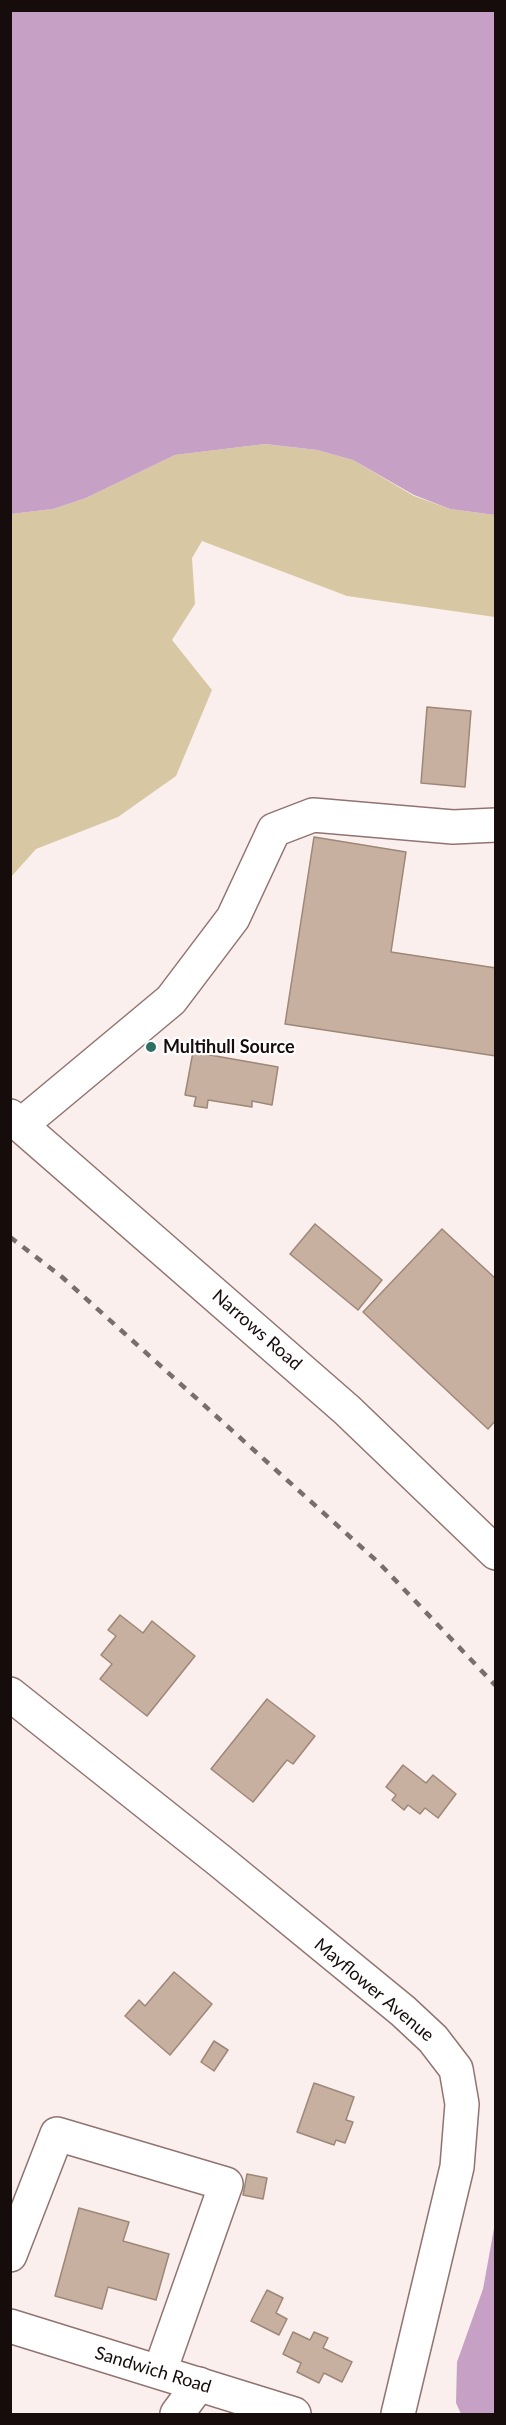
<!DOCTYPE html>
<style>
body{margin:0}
#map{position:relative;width:506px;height:2425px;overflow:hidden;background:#fbefed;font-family:Lato,sans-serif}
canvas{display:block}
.frame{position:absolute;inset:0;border:12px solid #160c0b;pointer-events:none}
</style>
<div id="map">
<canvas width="506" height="2425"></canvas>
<div class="frame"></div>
</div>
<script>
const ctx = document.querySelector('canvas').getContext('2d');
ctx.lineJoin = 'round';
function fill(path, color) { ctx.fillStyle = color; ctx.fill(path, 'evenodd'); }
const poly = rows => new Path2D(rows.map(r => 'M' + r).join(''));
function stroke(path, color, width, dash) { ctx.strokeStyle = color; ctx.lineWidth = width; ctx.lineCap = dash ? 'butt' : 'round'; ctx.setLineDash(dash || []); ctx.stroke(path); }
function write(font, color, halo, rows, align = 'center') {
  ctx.font = font + ' Lato,sans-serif'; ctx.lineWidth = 4.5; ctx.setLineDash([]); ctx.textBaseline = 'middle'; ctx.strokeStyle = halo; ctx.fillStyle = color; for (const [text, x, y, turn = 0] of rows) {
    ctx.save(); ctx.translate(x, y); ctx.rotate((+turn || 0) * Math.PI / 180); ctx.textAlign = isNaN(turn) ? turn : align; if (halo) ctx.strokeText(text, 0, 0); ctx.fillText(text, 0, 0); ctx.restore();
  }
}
const green = poly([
 [265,444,317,450,353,460,414,496,450,509,495,515,495,617,347,596,202,541,192,558,195,604,172,640,212,690,176,776,118,817,36,849,11,877,11,514,53,509,86,498,175,455]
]);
const water = poly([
 [10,11,495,11,495,515,450,509,414,495,353,460,317,450,265,444,175,455,86,498,53,509,11,514],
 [495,2223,495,2414,461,2414,456,2403,457,2362,483,2289]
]);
const building = poly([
 [427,707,471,711,465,787,421,783,427,707],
 [314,837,406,852,391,952,496,968,496,1056,285,1024,314,837],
 [193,1052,278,1067,272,1105,252,1101,252,1107,208,1100,207,1108,194,1106,196,1097,185,1095,193,1052],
 [315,1224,382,1280,358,1310,290,1254,315,1224],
 [442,1229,496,1279,496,1420,488,1429,363,1312,442,1229],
 [120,1615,143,1633,152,1621,195,1656,147,1716,100,1679,112,1664,101,1655,116,1636,108,1630,120,1615],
 [267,1699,315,1736,293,1764,287,1760,253,1802,211,1769,267,1699],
 [403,1765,426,1783,433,1775,456,1794,438,1818,425,1808,420,1814,408,1805,404,1810,392,1800,396,1795,386,1787,403,1765],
 [174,1972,212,2004,170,2055,125,2016,139,2000,145,2006,174,1972],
 [214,2041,228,2050,214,2071,201,2062,214,2041],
 [314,2083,354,2097,346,2120,353,2122,345,2143,336,2140,334,2145,297,2132,314,2083],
 [247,2174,267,2178,263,2199,243,2195,247,2174],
 [79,2208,129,2222,123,2241,169,2254,156,2300,108,2287,102,2309,55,2296,79,2208],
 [267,2290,283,2298,276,2313,287,2319,279,2335,251,2321,267,2290],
 [293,2332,310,2340,314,2332,328,2338,323,2348,352,2362,342,2382,324,2373,319,2383,297,2372,301,2363,283,2354,293,2332]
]);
const minor = poly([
 [21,1125,171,1000,233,918,274,830,313,815,453,827,496,825],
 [10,1694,220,1861,403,2011,433,2039,456,2069,462,2104,457,2167,398,2414],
 [10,2255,57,2134,226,2184,160,2371],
 [177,2414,199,2384]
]);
const major = poly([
 [10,1116,347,1410,496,1553],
 [10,2326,294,2414]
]);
const rail = poly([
 [10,1237,62,1277,379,1563,496,1686]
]);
const markers = [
 [151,1047,6,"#2d7061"]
];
const poiNames = [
 ["Multihull Source",163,1047]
];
const streetNames = [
 ["Narrows Road",257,1330,41],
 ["Mayflower Avenue",374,1990,40],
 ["Sandwich Road",153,2370,17]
];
fill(green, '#d7c7a3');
fill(water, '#c7a0c6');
fill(building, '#c7b0a0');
stroke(building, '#9d8777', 1.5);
stroke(minor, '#907471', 36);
stroke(major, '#907471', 36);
stroke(minor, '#fff', 33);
stroke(major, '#fff', 33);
stroke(rail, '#796e6d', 4.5, [8, 8]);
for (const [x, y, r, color] of markers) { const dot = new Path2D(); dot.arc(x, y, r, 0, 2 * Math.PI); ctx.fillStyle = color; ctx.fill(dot); stroke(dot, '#fff', 2); }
write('bold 18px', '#160c0b', '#fff', poiNames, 'left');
write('18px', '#160c0b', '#fff', streetNames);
</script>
